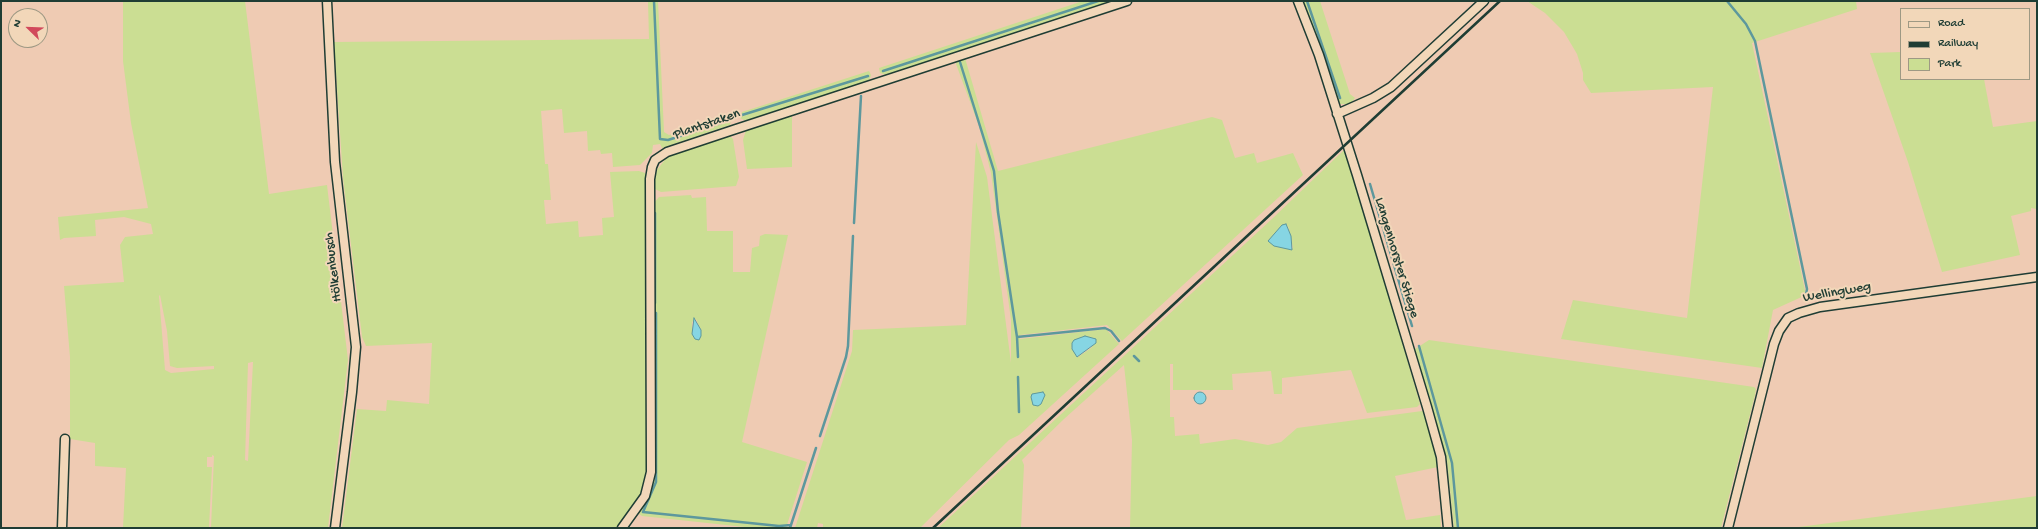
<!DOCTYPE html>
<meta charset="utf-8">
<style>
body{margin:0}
#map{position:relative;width:2038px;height:529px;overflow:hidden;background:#efcbb3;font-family:"Gochi Hand",sans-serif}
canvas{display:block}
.frame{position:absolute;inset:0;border:2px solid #1f3d34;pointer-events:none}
.legend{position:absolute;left:1900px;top:8px;width:130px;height:72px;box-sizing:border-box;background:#f2d7b9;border:1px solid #9e9984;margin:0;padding:5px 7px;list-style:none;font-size:12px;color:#1f3d34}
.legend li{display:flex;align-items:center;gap:8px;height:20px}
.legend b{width:20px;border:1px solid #9e9984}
.north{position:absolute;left:8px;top:8px;width:40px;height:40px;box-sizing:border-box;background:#f2d7b9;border:1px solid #9e9984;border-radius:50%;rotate:293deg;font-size:11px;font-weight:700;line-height:16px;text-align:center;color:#1f3d34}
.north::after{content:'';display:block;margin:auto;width:14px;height:18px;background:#d1495b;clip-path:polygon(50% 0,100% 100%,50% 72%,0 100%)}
</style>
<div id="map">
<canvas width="2038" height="529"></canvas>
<div class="frame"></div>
<ul class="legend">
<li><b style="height:5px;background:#f2d7b9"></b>Road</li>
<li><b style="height:5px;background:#1f3d34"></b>Railway</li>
<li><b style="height:11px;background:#cbde93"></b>Park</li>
</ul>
<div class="north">N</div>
</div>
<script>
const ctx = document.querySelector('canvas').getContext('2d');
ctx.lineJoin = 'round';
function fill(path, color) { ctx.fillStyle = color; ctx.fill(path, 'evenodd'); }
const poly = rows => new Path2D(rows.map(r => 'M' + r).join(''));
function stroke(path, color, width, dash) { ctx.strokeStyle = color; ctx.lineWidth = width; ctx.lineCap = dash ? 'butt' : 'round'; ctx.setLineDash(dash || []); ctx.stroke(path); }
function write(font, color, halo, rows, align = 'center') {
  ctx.font = font + ' "Gochi Hand",sans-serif'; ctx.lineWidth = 4; ctx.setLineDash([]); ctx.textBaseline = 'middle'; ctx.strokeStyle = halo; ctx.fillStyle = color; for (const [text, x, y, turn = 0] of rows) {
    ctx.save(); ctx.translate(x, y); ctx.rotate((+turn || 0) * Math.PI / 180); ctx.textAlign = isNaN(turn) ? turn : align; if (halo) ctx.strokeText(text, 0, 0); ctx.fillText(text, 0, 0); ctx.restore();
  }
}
const green = poly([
 [123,1,245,1,269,194,327,185,348,360,328,528,211,528,214,456,212,455,212,457,207,457,207,467,212,467,209,528,123,528,126,468,95,466,95,443,70,439,70,357,64,286,124,282,120,245,125,237,153,234,151,224,124,217,95,220,96,236,64,238,60,240,58,217,148,208,131,123,123,61],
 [160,295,167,331,170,366,177,368,214,366,214,369,171,373,165,370,159,296],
 [252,362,253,362,248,461,245,460,248,363],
 [648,1,658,1,664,132,669,135,727,116,731,120,730,125,662,148,660,144,653,145,652,153,640,165,613,167,612,153,601,154,600,150,588,151,587,131,564,133,562,109,541,111,545,164,548,164,551,200,544,200,546,224,578,221,579,237,603,235,602,218,614,217,610,172,639,171,645,173,647,178,648,469,642,494,618,528,342,528,357,409,386,411,387,400,429,404,432,343,366,346,362,337,343,178,334,42,649,39],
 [1083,1,1111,1,886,75,880,73,879,68],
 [1302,1,1320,1,1350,94,1355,98,1350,104,1338,104],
 [1527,1,1856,1,1857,9,1752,43,1806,295,1773,310,1762,368,1561,339,1573,300,1687,318,1713,87,1591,93,1583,80,1583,73,1577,54,1564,32,1545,13],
 [1901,52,1901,79,1984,79,1993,127,2037,121,2037,209,2031,208,2031,211,2011,216,2020,255,1942,272,1908,162,1870,53],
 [965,58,998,171,1212,117,1222,120,1235,158,1254,153,1257,163,1293,153,1303,175,1122,341,1107,325,1020,335,1020,339,1106,329,1119,344,1019,435,1009,440,920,528,823,528,823,524,818,523,817,528,795,528,852,351,853,330,966,325,976,142,987,177,1011,363,1011,320,991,173,979,126,956,64,957,61],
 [1096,341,1091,348,1078,357,1071,347],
 [869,71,871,75,869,81,866,82,746,121,740,118,742,112],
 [792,116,792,167,747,169,743,140,746,130,759,124],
 [729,135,733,139,739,177,736,186,661,192,655,189,655,178,657,170,667,157],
 [1344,150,1356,184,1420,404,1417,407,1367,413,1351,370,1282,378,1282,394,1274,394,1271,371,1232,374,1233,390,1173,390,1173,364,1170,364,1170,417,1174,417,1175,436,1199,434,1200,444,1235,439,1268,445,1281,442,1297,428,1422,411,1426,414,1436,451,1438,467,1395,476,1406,520,1440,515,1441,528,1130,528,1132,440,1124,365,1064,419,1022,460,1024,465,1021,528,938,528,1274,217],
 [1288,226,1293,248,1274,246],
 [691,195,692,198,706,197,707,231,733,231,733,272,750,272,752,248,759,246,760,236,765,234,788,235,742,442,807,462,786,528,754,528,642,516,639,514,649,489,653,204,659,197],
 [696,319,701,330,697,340,692,334,692,322],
 [1429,340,1754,387,1756,389,1755,395,1721,528,1454,528,1447,461,1415,349],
 [2037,496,2037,528,1791,528]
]);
const water = poly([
 [1286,224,1291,236,1292,250,1274,246,1268,241,1282,225,1286,224],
 [694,318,701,330,701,336,699,340,695,339,692,334,694,318],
 [1085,336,1096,339,1096,343,1077,357,1072,349,1072,343,1074,340,1085,336],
 '1194 398a6 6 0 1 1 12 0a6 6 0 1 1-12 0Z',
 [1043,392,1045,395,1041,404,1038,406,1033,405,1031,397,1032,394,1043,392]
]);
const stream = poly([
 [654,1,660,139,668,140,724,122],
 [1307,1,1340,98],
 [1727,1,1746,24,1755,41,1807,289,1805,300],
 [960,62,994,171,998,212,1017,337,1018,357],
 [883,71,1098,1],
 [742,115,868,76],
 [1370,184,1412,326],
 [655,213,655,303],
 [854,223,861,96],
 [656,313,656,482,643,512,779,526,791,525],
 [1017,337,1105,328,1111,331,1119,341],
 [1419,346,1452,463,1458,528],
 [1134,356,1139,361],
 [1018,377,1019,412],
 [820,436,846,357,848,346,853,236],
 [790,528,816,448]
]);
const minor = poly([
 [327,1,335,162,356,347,352,392,335,528],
 [1298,1,1319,55,1357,175,1427,407,1441,457,1448,528],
 [1337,114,1373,98,1391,87,1484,1],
 [62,528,65,439],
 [622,528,645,496,651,472,650,179,652,167,655,160,667,152,736,129,1127,1],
 [1728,528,1774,344,1779,331,1788,318,1799,313,1820,307,2037,277]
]);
const rail = poly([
 [933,528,1500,1]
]);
const streetNames = [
 ["Plantstaken",707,125,-19],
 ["Langenhorster Stiege",1396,258,73],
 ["Hölkenbusch",334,267,-97],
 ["Wellingweg",1837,293,-10]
];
fill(green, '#cbde93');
fill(water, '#86d5e3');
stroke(water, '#5d989d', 1);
stroke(stream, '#5d989d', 2.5);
stroke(minor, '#1f3d34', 11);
stroke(minor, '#f2d7b9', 8);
stroke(rail, '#1f3d34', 2.5);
write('14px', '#1f3d34', '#f2d7b9', streetNames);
</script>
